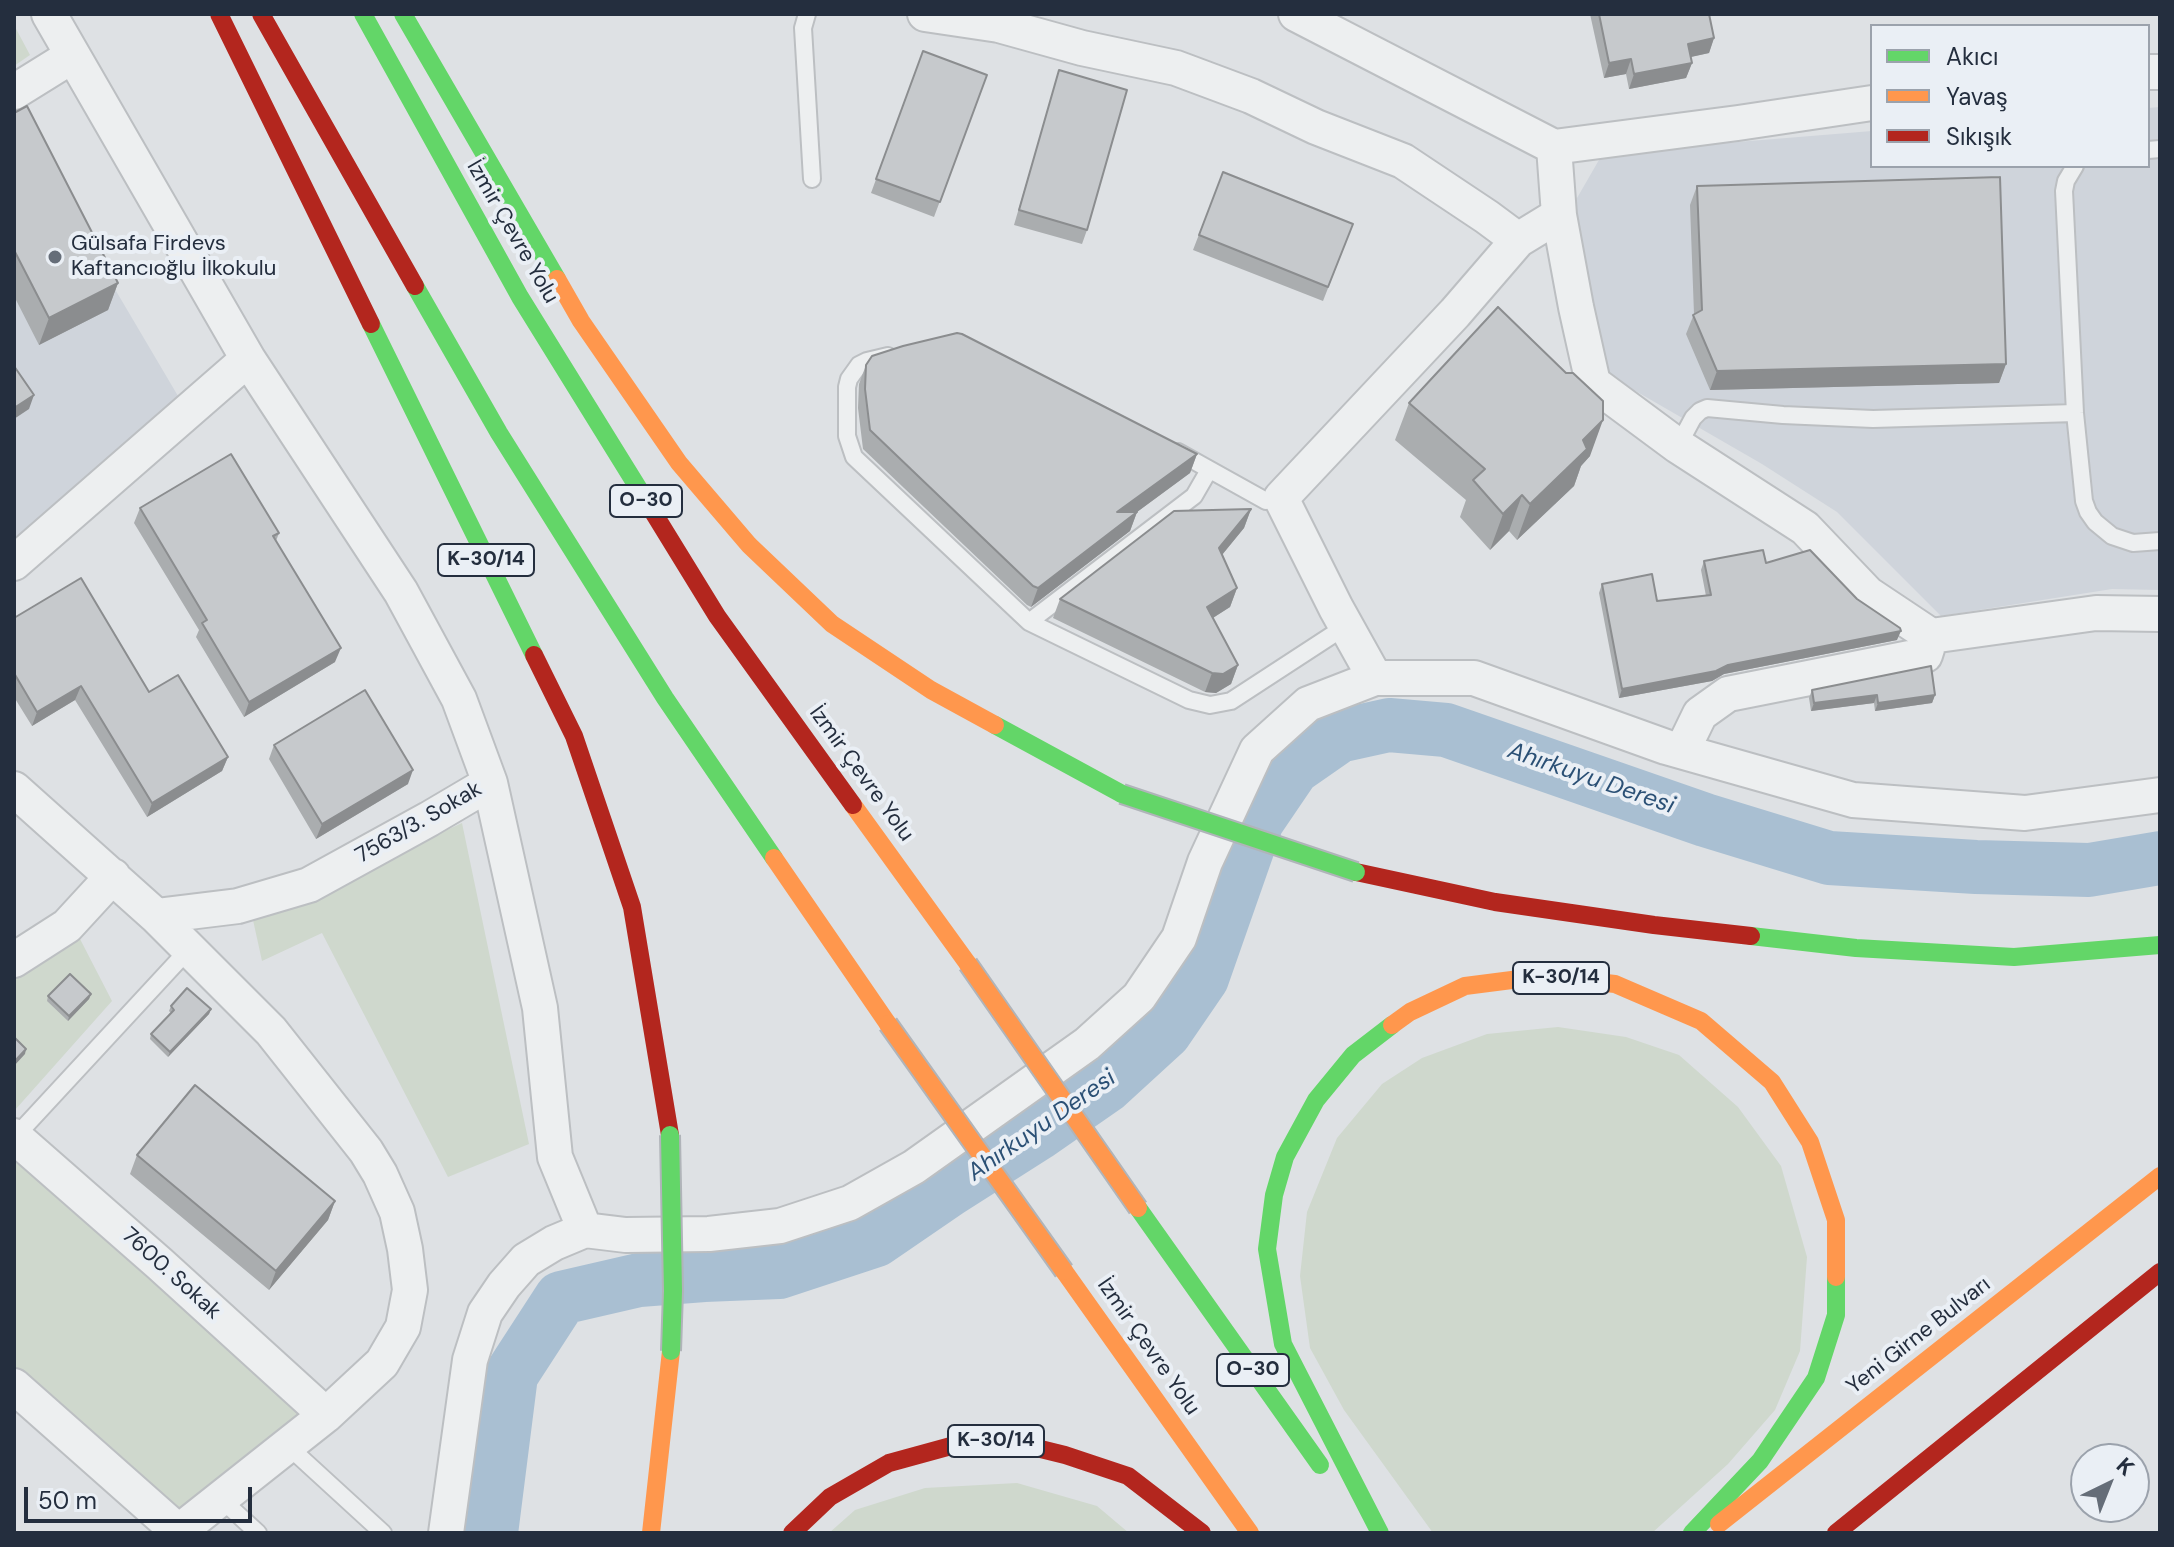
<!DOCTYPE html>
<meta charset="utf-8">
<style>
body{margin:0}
#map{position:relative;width:2174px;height:1547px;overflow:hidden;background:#dee1e4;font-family:"DM Sans",sans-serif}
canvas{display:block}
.frame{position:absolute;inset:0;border:16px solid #242e3e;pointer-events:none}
.legend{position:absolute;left:1870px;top:24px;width:280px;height:144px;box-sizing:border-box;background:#eaeff5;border:2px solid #9ba2ac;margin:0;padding:10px 14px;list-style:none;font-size:24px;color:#242e3e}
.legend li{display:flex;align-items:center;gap:16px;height:40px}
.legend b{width:40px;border:2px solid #9ba2ac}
.north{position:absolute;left:2070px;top:1443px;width:80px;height:80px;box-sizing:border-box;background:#eaeff5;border:2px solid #9ba2ac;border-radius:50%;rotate:43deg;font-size:22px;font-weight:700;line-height:32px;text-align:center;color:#242e3e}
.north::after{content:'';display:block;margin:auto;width:28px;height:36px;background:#656d78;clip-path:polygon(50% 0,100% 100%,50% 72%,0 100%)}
.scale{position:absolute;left:24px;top:1487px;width:228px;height:36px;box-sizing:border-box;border:4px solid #242e3e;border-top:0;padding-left:10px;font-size:24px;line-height:28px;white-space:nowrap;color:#242e3e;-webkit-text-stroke:6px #eaeff5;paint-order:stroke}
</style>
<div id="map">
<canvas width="2174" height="1547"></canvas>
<div class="frame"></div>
<ul class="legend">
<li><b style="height:10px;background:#63d668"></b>Akıcı</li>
<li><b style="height:10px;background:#ff974d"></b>Yavaş</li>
<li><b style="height:10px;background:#b3261e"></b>Sıkışık</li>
</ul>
<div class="north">K</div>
<div class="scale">50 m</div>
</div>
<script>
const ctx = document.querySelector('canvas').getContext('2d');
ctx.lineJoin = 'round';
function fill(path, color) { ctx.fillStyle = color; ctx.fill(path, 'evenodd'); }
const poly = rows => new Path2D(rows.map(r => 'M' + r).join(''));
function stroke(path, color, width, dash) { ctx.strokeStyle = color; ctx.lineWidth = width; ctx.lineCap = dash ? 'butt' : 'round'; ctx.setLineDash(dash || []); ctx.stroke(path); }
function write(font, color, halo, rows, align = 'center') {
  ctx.font = font + ' "DM Sans",sans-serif'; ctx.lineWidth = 8; ctx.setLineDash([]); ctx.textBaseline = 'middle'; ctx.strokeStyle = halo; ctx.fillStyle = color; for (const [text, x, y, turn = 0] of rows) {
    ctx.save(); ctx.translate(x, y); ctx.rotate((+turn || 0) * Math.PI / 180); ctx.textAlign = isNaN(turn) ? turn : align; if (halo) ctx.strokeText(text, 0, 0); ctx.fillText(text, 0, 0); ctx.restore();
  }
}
const built = poly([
 [2160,107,2160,590,2112,589,1941,616,1837,512,1762,464,1594,367,1573,205,1603,153,1872,131,1872,166,2148,166,2148,108],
 [14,118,178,396,14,539]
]);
const green = poly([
 [14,25,30,55,14,66],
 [462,823,529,1144,448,1177,322,933,262,961,253,920],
 [80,939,112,1001,15,1110,14,971],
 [1558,1027,1626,1037,1679,1055,1738,1107,1781,1166,1807,1257,1800,1351,1775,1410,1728,1464,1652,1533,1433,1533,1344,1410,1310,1348,1300,1276,1307,1212,1337,1138,1382,1084,1422,1058,1487,1034],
 [14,1145,310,1409,164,1529,14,1395],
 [1017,1483,1097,1506,1129,1533,829,1533,855,1510,925,1488]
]);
const river = poly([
 [491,1533,511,1375,561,1298,639,1280,704,1275,779,1272,876,1240,949,1190,1037,1134,1106,1086,1165,1032,1202,978,1257,821,1293,768,1339,736,1389,725,1446,730,1705,820,1829,858,1976,867,2089,870,2160,858]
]);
const lane = poly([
 [807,14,803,28,812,179],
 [2148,150,2160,149],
 [2075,166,2066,181,2064,191,2075,413,2084,501,2088,512,2095,522,2112,536,2133,543,2160,541],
 [888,356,867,361,859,365,849,379,847,387,847,436,854,457,1029,622,1189,700,1210,705,1231,701,1346,626],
 [1678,446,1693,418,1700,411,1707,408,1783,415,1873,419,2075,413],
 [1178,452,1266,501,1281,498],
 [1029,622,1194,496,1209,470],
 [15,1137,189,949],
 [288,1446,383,1533],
 [221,1499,258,1533]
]);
const street = poly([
 [925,14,999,25,1082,48,1176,68,1251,96,1316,127,1403,161,1487,217,1518,240,1559,215,1554,147],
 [1296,14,1554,147,1738,123,1872,103],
 [2148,72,2160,72],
 [14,92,72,56],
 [1559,215,1576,307,1593,383,1678,446,1805,528,1868,594,1931,636,2096,613,2160,614],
 [14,563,248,359,49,14],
 [1375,678,1336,608,1281,498,1455,313,1518,240],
 [1682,751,1700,714,1728,694,1925,655,1931,636],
 [490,783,540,1008,555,1157,585,1230],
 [14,789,156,916,238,906,309,885,429,819,490,783,459,699,401,592,248,359],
 [156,916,271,1031,366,1151,380,1174,397,1212,405,1249,410,1290,403,1327,382,1363,326,1415,177,1533],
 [14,960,67,926,113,876],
 [14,1136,160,1264,326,1415],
 [14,1386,180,1533],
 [446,1533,470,1360,485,1313,504,1285,526,1260,554,1243,585,1230,626,1235,709,1234,780,1226,850,1203,914,1167,1087,1044,1139,997,1179,938,1205,862,1257,750,1308,704,1375,678,1474,678,1666,747,1853,800,2025,813,2160,795]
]);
const fast = poly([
 [363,14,520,297,650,507],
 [403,14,557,279],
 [415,286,499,433,665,698,774,858],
 [371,324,534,655],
 [995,725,1122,794],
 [1751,936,1856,948,2014,957,2160,945],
 [1138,1208,1320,1465],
 [1380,1533,1283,1344,1267,1249,1274,1195,1285,1157,1316,1100,1353,1055,1392,1025],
 [1692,1533,1760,1461,1816,1378,1836,1315,1836,1277]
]);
const slow = poly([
 [557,279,581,321,679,463,749,545,832,624,931,690,995,725],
 [853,805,968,964],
 [774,858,888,1024],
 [1392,1025,1410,1012,1465,986,1543,976,1615,984,1701,1021,1772,1082,1810,1142,1836,1220,1836,1277],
 [1064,1271,1250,1533],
 [1719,1524,2160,1176],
 [651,1533,671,1351]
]);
const jam = poly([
 [219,14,371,324],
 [261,14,415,286],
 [650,507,717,616,853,805],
 [534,655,574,736,632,907,670,1135],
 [1356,872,1495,902,1654,925,1751,936],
 [792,1533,830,1497,889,1463,951,1446,1004,1440,1065,1455,1128,1476,1202,1533],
 [1836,1533,2160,1272]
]);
const fastBridge = poly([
 [1122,794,1356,872],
 [670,1135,673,1291,671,1351]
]);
const slowBridge = poly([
 [968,964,1138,1208],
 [888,1024,1064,1271]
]);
const wall = poly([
 [1590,14,1709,14,1714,38,1709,53,1690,57,1692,63,1686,78,1629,89,1626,74,1604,78],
 [923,51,987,75,934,217,871,193],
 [1059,70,1087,230,1082,244,1014,225],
 [14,113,118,283,108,310,39,345,14,296],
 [1223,172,1353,224,1323,301,1193,250],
 [1697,186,2006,364,1999,383,1710,390,1686,334,1694,314,1690,205],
 [866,365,1197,454,1190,473,1137,512,1130,531,1031,607,1027,605,863,449,858,408,859,384],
 [1409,403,1590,456,1581,466,1574,486,1517,540,1509,531,1490,550,1460,517,1466,500,1395,440],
 [140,508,279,533,276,541,335,662,244,717,196,637,199,630,134,523],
 [1251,509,1244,528,1222,555,1237,588,1230,607,1213,618,1238,665,1231,684,1216,693,1205,692,1053,618,1060,599],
 [1704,561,1766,563,1897,640,1724,674,1712,681,1619,698,1599,593,1602,584,1657,601,1706,596,1701,570],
 [14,618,149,692,228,757,222,771,147,817,75,700,32,726,14,697],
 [1812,690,1935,695,1932,703,1875,711,1874,703,1811,711,1809,698],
 [274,745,408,784,316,839,269,759],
 [91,994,89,999,68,1021,47,1001,48,996],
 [171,1006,211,1009,209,1014,168,1057,150,1039,151,1034,171,1013,169,1011],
 [137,1155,335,1201,328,1220,269,1290,130,1174]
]);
const shadedWall = poly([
 [1714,38,1709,53,1682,59,1688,44],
 [1631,59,1626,74,1604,78,1609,63],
 [1692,63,1686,78,1629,89,1634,74],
 [118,283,108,310,39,345,49,318],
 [2006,364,1999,383,1710,390,1717,371],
 [34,395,29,409,14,419,14,408],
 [1603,420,1590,456,1581,466,1574,486,1517,540,1530,504,1583,440],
 [1197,454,1190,473,1137,512,1130,531,1031,607,1038,588,1117,512],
 [1522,495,1509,531,1490,550,1503,514],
 [1251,509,1244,528,1212,567,1219,548],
 [1237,588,1230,607,1200,626,1207,607],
 [1901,631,1897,640,1724,674,1712,681,1619,698,1622,689,1728,665],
 [341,648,335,662,244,717,249,702],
 [1238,665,1231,684,1216,693,1205,692,1212,673],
 [81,686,75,700,32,726,37,712],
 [1877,695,1874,703,1811,711,1814,703],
 [1935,695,1932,703,1875,711,1878,703],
 [228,757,222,771,147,817,152,803],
 [413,770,408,784,316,839,322,824],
 [91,994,89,999,68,1021,69,1016],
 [211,1009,209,1014,168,1057,170,1052],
 [26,1049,25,1054,14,1066,14,1062],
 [335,1201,328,1220,269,1290,276,1271]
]);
const building = poly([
 [1599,14,1709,14,1714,38,1688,44,1692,63,1634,74,1631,59,1609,63,1599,14],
 [923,51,987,75,940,202,876,179,923,51],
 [1059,70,1127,90,1087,230,1019,210,1059,70],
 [27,106,118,283,49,318,14,250,14,113,27,106],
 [1223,172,1353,224,1328,287,1199,235,1223,172],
 [2000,177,2006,364,1717,371,1693,315,1702,310,1697,186,2000,177],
 [1498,307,1566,373,1573,373,1603,401,1603,420,1583,440,1587,449,1530,504,1522,495,1503,514,1473,480,1485,469,1409,403,1498,307],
 [957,333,962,334,1197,454,1117,512,1137,512,1038,588,1033,586,870,430,865,389,866,365,872,356,903,346,957,333],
 [14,366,34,395,14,408,14,366],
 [231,454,279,533,273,536,341,648,249,702,202,623,207,620,140,508,231,454],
 [1251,509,1219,548,1237,588,1207,607,1238,665,1223,674,1212,673,1060,599,1174,511,1251,509],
 [1763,550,1766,563,1810,550,1857,599,1900,628,1901,631,1728,665,1716,671,1622,689,1602,584,1652,574,1657,601,1711,595,1704,561,1763,550],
 [81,578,149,692,178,675,228,757,152,803,81,686,37,712,14,673,14,618,81,578],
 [1931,666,1935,695,1878,703,1877,695,1814,703,1812,690,1931,666],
 [365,690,413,770,322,824,274,745,365,690],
 [70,974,91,994,69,1016,48,996,70,974],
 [187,988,211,1009,170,1052,151,1034,174,1010,171,1006,187,988],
 [14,1037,26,1049,14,1062,14,1037],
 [195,1085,335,1201,276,1271,137,1155,195,1085]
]);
const markers = [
 [55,257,8,"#656d78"]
];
const shields = [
 [646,501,72],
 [486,560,96],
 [1561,978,96],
 [1253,1370,72],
 [996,1441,96]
];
const shieldNames = [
 ["O-30",646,501],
 ["K-30/14",486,560],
 ["K-30/14",1561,978],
 ["O-30",1253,1370],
 ["K-30/14",996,1441]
];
const streetNames = [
 ["İzmir Çevre Yolu",512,232,60],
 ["İzmir Çevre Yolu",861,774,54],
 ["7563/3. Sokak",419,823,-30],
 ["7600. Sokak",171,1274,42],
 ["Yeni Girne Bulvarı",1919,1336,-38],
 ["İzmir Çevre Yolu",1148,1347,55]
];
const poiNames = [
 ["Gülsafa Firdevs",71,244],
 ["Kaftancıoğlu İlkokulu",71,269]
];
const waterNames = [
 ["Ahırkuyu Deresi",1591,779,19],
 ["Ahırkuyu Deresi",1042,1126,-35]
];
fill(built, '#cfd4db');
fill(green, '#cfd8cd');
stroke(river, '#a9bfd2', 54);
stroke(lane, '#bcbfc2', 20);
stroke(street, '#bcbfc2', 38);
stroke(lane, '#edeff0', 16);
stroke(street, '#edeff0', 34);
stroke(fast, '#63d668', 18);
stroke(slow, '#ff974d', 18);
stroke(jam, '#b3261e', 18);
stroke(fastBridge, '#b0b4b9', 22, []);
stroke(slowBridge, '#b0b4b9', 22, []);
stroke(fastBridge, '#63d668', 18);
stroke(slowBridge, '#ff974d', 18);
fill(wall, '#aaadaf');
fill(shadedWall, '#8b8d8f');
fill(building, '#c6c9cc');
stroke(building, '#8b8d8f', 2);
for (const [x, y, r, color] of markers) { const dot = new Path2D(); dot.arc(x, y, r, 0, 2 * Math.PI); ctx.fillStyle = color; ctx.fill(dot); stroke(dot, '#eaeff5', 3); }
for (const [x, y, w] of shields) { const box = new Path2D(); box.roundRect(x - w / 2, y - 16, w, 32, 6); ctx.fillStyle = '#eaeff5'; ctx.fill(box); stroke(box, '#242e3e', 2); }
write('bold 20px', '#242e3e', null, shieldNames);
write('22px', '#242e3e', '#eaeff5', streetNames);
write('22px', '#242e3e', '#eaeff5', poiNames, 'left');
write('italic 24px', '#2b5075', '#eaeff5', waterNames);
</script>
